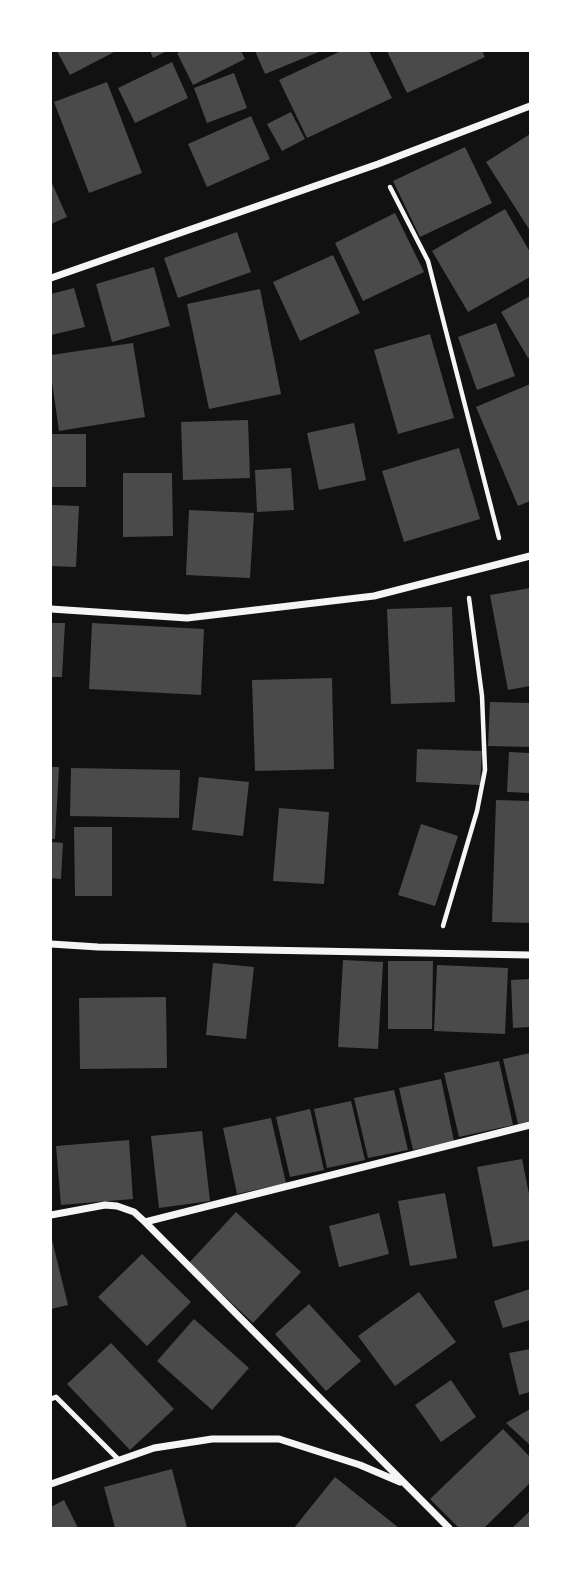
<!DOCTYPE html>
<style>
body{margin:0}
#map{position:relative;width:581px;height:1579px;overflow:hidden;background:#111;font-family:"Titillium Web",sans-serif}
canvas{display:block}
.frame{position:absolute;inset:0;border:52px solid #fff;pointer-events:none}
</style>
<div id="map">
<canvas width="581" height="1579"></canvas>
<div class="frame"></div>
</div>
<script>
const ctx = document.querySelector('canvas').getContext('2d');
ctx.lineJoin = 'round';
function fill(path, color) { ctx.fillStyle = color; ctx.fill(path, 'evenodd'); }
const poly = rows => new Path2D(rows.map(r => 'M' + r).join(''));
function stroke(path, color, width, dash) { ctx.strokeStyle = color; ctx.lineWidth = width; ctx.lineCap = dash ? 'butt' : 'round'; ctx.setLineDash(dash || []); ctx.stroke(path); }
const building = poly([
 [57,51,116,51,70,75],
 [150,51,167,51,153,58],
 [182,51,241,51,245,59,193,85,177,53],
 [255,51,321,51,265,74],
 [341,51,369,51,392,98,307,138,279,80],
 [387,51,482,51,485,57,407,93],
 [172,62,188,98,135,123,118,88],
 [234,73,247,108,207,123,194,88],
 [107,82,142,173,89,193,54,102],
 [291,112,305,139,282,151,267,124],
 [251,116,270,159,207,187,188,144],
 [530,134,530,228,529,229,486,162],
 [465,147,492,203,420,237,393,181],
 [51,181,67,217,51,224],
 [505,209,530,252,530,277,468,312,432,251],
 [395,213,424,272,363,301,335,243],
 [237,232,251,272,178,298,164,258],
 [333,255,360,313,300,341,273,282],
 [154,267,170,326,112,342,96,284],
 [74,288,85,327,51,335,51,294],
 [260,289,281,394,209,409,187,304],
 [530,296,530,357,528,358,501,312],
 [496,323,515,376,477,390,458,337],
 [430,334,454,418,398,434,374,350],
 [133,343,145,417,59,431,51,375,51,355],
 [530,384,530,501,518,506,476,407],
 [248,420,250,478,183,480,181,422],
 [354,423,366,480,319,490,307,433],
 [51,434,86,434,86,487,51,487],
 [459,448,480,519,404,542,382,471],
 [291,468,294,510,257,512,255,470],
 [123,473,172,473,173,536,123,537],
 [51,505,79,506,76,567,51,566],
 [189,510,254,513,250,578,186,575],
 [530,588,530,686,508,690,490,595],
 [452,607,455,702,391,704,387,609],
 [51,623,65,623,62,677,51,677],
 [92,623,204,629,201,695,89,689],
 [332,678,334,769,255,771,252,680],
 [490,702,530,703,530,747,488,746],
 [417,749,482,751,480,785,416,782],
 [509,752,530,753,530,793,507,792],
 [51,767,59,767,55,839,51,839],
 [71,768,180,770,179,818,70,816],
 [199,777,249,782,243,836,192,830],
 [496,800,530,801,530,923,492,922],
 [279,808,329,812,324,884,273,881],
 [421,824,458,836,435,906,398,895],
 [74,827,112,827,112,896,75,896],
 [51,842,63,843,61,879,51,878],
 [343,960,383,962,378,1049,338,1047],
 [388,961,433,961,432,1029,388,1029],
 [213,963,254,967,246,1039,206,1035],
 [437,965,508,968,505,1034,434,1031],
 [530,979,530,1027,513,1028,511,980],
 [166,997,167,1068,80,1069,79,998],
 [530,1053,530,1121,518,1124,503,1059],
 [499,1061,513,1125,459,1137,444,1073],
 [441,1079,454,1141,413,1150,399,1088],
 [394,1090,408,1150,368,1158,354,1098],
 [351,1101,365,1160,327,1168,314,1109],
 [310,1109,324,1170,290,1177,276,1117],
 [271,1118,286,1183,237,1194,223,1128],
 [202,1131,210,1201,159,1208,151,1136],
 [129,1140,133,1199,61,1205,56,1146],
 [522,1159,530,1199,530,1240,493,1247,477,1167],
 [445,1193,457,1258,410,1266,398,1201],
 [236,1212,301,1272,253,1323,189,1263],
 [379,1213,389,1254,339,1267,329,1226],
 [51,1236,68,1305,51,1309],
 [142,1254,191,1302,147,1346,98,1297],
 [530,1289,530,1320,503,1328,494,1301],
 [419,1292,456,1342,395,1386,358,1336],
 [309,1304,361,1361,326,1391,275,1334],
 [194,1319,249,1368,212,1410,157,1361],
 [111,1343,174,1409,130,1450,67,1384],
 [530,1349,530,1392,519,1395,509,1353],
 [451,1380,476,1417,441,1442,415,1405],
 [530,1409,530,1445,506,1423],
 [503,1429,530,1457,530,1483,484,1528,459,1528,430,1499],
 [172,1469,187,1528,115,1528,104,1487],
 [335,1477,399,1528,294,1528],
 [64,1500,78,1528,51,1528,51,1507],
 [530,1511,530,1528,512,1528]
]);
const path = poly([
 [390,187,428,261,499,538],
 [443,926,477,811,485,770,482,696,469,598]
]);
const service = poly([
 [51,1399,56,1397,119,1460]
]);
const minor = poly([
 [51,278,378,164,530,106],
 [51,609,187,618,374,596,530,556],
 [51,944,98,947,530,955],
 [51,1215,105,1205,117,1206,134,1212,145,1222,449,1528],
 [145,1222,530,1125],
 [51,1484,154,1448,212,1439,279,1439,360,1465,400,1482]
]);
fill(building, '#4a4a4a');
stroke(path, '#f5f5f5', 4.5);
stroke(service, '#f5f5f5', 5);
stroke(minor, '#f5f5f5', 7);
</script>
